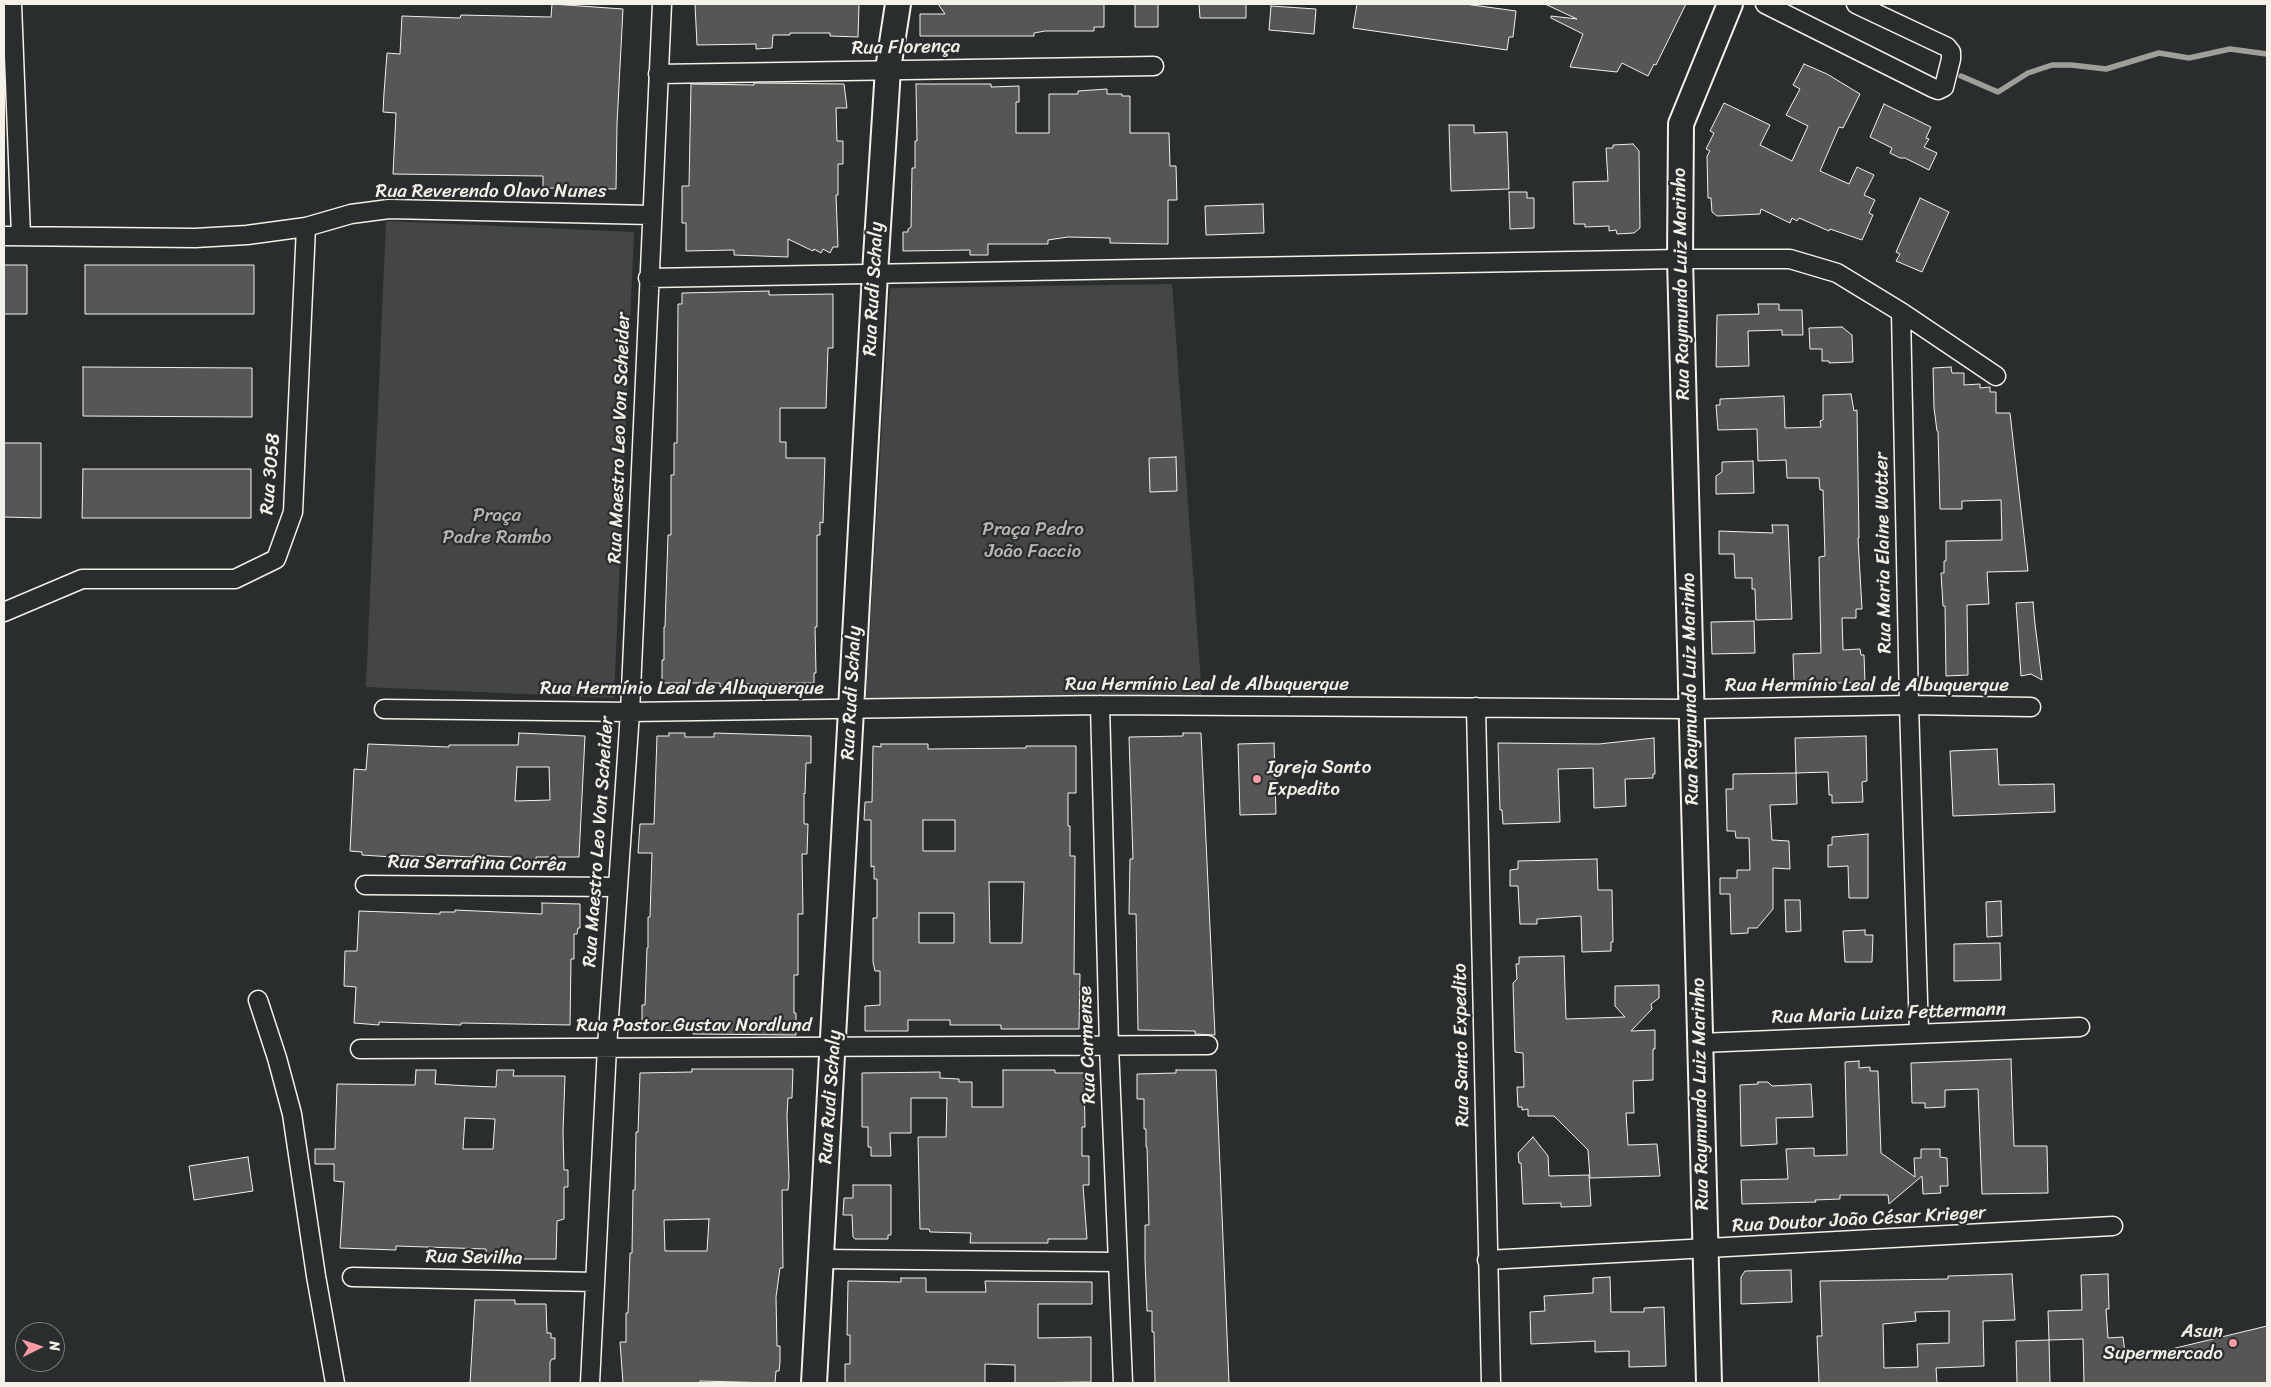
<!DOCTYPE html>
<meta charset="utf-8">
<style>
body{margin:0}
#map{position:relative;width:2271px;height:1387px;overflow:hidden;background:#2a2d2e;font-family:Sriracha,sans-serif}
canvas{display:block}
.frame{position:absolute;inset:0;border:5px solid #f4f1e8;pointer-events:none}
.north{position:absolute;left:15px;top:1322px;width:50px;height:50px;box-sizing:border-box;background:#2a2d2e;border:1px solid #7b7b78;border-radius:50%;rotate:86deg;font-size:14px;font-weight:700;line-height:20px;text-align:center;color:#f4f1e8}
.north::after{content:'';display:block;margin:auto;width:18px;height:22px;background:#ff9aa2;clip-path:polygon(50% 0,100% 100%,50% 72%,0 100%)}
</style>
<div id="map">
<canvas width="2271" height="1387"></canvas>
<div class="frame"></div>
<div class="north">N</div>
</div>
<script>
const ctx = document.querySelector('canvas').getContext('2d');
ctx.lineJoin = 'round';
function fill(path, color) { ctx.fillStyle = color; ctx.fill(path, 'evenodd'); }
const poly = rows => new Path2D(rows.map(r => 'M' + r).join(''));
function stroke(path, color, width, dash) { ctx.strokeStyle = color; ctx.lineWidth = width; ctx.lineCap = dash ? 'butt' : 'round'; ctx.setLineDash(dash || []); ctx.stroke(path); }
function write(font, color, halo, rows, align = 'center') {
  ctx.font = font + ' Sriracha,sans-serif'; ctx.lineWidth = 4.5; ctx.setLineDash([]); ctx.textBaseline = 'middle'; ctx.strokeStyle = halo; ctx.fillStyle = color; for (const [text, x, y, turn = 0] of rows) {
    ctx.save(); ctx.translate(x, y); ctx.rotate((+turn || 0) * Math.PI / 180); ctx.textAlign = isNaN(turn) ? turn : align; if (halo) ctx.strokeText(text, 0, 0); ctx.fillText(text, 0, 0); ctx.restore();
  }
}
const green = poly([
 [386,221,634,232,614,698,366,687],
 [1172,284,1202,697,866,699,890,288]
]);
const stream = poly([
 [1961,76,1998,92,2028,73,2052,65,2071,65,2106,69,2159,53,2189,58,2230,49,2267,54]
]);
const building = poly([
 [552,4,623,9,617,124,616,189,543,188,543,176,393,174,396,113,383,112,384,93,387,53,400,54,402,16,460,18,461,15,551,17,552,4],
 [695,4,859,4,858,37,830,36,830,33,790,33,790,35,773,35,772,48,756,49,756,44,697,45,695,4],
 [938,4,1104,4,1104,27,1094,27,1094,31,1045,31,1034,33,1034,36,920,36,920,14,945,14,938,4],
 [1135,4,1158,4,1158,27,1135,27,1135,4],
 [1199,4,1246,4,1246,18,1200,18,1199,4],
 [1357,4,1465,4,1516,11,1513,37,1509,37,1507,50,1353,28,1357,4],
 [1545,4,1686,4,1656,65,1654,64,1648,76,1622,63,1617,72,1570,67,1583,34,1551,18,1551,16,1577,19,1545,4],
 [1271,6,1316,9,1314,34,1269,30,1271,6],
 [1804,64,1827,74,1860,94,1843,128,1839,127,1820,171,1849,184,1857,167,1874,175,1864,195,1875,200,1869,213,1873,215,1862,240,1830,229,1829,231,1799,218,1797,221,1792,218,1790,223,1761,209,1760,214,1717,216,1712,212,1711,198,1708,198,1707,156,1710,151,1706,149,1714,133,1710,131,1724,103,1770,125,1760,145,1792,161,1808,126,1786,115,1800,89,1793,85,1804,64],
 [754,83,844,84,847,108,836,108,837,141,843,141,843,164,838,164,838,195,836,195,838,247,833,247,830,253,823,249,821,253,814,249,813,251,788,239,788,257,734,255,734,250,686,251,686,223,682,223,682,186,689,186,691,84,754,85,754,83],
 [916,84,991,84,991,87,1019,86,1019,102,1016,102,1016,133,1049,133,1049,94,1078,94,1078,91,1107,89,1107,94,1122,94,1122,96,1130,96,1130,133,1169,133,1170,166,1176,166,1177,200,1168,200,1168,244,1110,243,1110,238,1068,237,1048,240,1048,244,988,244,988,255,970,255,970,250,903,251,903,232,908,232,908,229,911,227,912,168,915,168,915,141,917,141,916,84],
 [1884,104,1931,127,1926,138,1929,139,1924,147,1937,153,1929,170,1905,158,1900,158,1890,153,1892,148,1870,137,1884,104],
 [1449,125,1474,125,1474,133,1507,132,1509,189,1451,191,1449,125],
 [1633,144,1639,151,1640,228,1634,233,1617,234,1616,230,1609,231,1609,226,1585,227,1585,224,1574,224,1573,182,1608,181,1606,148,1613,148,1613,145,1633,144],
 [1509,192,1527,192,1527,198,1534,198,1534,228,1510,229,1509,192],
 [1920,198,1949,212,1922,272,1896,261,1900,254,1896,252,1920,198],
 [1263,204,1264,233,1206,235,1205,206,1263,204],
 [4,265,27,265,27,314,4,314,4,265],
 [85,265,254,265,254,314,85,314,85,265],
 [769,291,769,295,833,294,833,348,828,348,826,408,780,408,780,442,786,442,786,458,825,458,823,523,820,522,820,535,817,535,817,627,815,627,816,673,814,673,814,683,737,684,737,687,720,687,720,683,665,683,662,682,662,660,664,660,664,627,665,627,668,535,671,535,671,475,674,475,674,443,677,443,678,304,682,304,682,293,769,291],
 [1758,304,1779,304,1779,310,1802,310,1803,335,1782,335,1782,330,1748,331,1749,366,1716,367,1717,315,1759,314,1758,304],
 [1842,327,1852,335,1853,362,1829,363,1829,361,1822,361,1822,349,1810,349,1809,328,1842,327],
 [83,367,252,368,252,417,83,416,83,367],
 [1951,367,1952,373,1964,373,1964,385,1980,384,1980,388,1990,387,1990,392,1996,392,1996,413,2010,413,2028,571,1987,572,1989,604,1967,605,1968,675,1946,676,1945,606,1943,606,1941,573,1944,573,1944,561,1946,561,1946,541,2002,540,2001,500,1962,501,1962,509,1940,509,1938,431,1937,431,1934,408,1933,368,1951,367],
 [1851,394,1854,411,1857,410,1859,538,1858,538,1862,609,1856,609,1856,618,1842,618,1843,650,1860,649,1861,655,1864,655,1865,682,1811,684,1811,681,1794,681,1793,654,1821,653,1819,557,1825,556,1823,490,1820,490,1819,478,1787,478,1786,460,1758,461,1757,429,1718,430,1716,405,1720,405,1720,399,1784,396,1785,428,1821,427,1820,421,1823,420,1823,395,1851,394],
 [4,443,41,443,41,518,4,517,4,443],
 [1176,457,1177,491,1150,492,1149,458,1176,457],
 [1753,461,1754,493,1716,494,1716,476,1722,472,1722,462,1753,461],
 [83,469,251,469,251,518,82,518,83,469],
 [1772,525,1788,525,1792,619,1756,620,1755,589,1752,589,1752,578,1735,578,1734,554,1719,554,1719,531,1773,533,1772,525],
 [2033,602,2035,624,2042,680,2031,674,2021,676,2016,603,2033,602],
 [1754,621,1755,653,1712,654,1711,622,1754,621],
 [519,733,585,736,579,857,536,857,536,866,512,866,512,857,473,855,472,857,432,855,431,857,391,855,392,857,362,855,362,852,350,851,354,769,366,770,368,744,449,747,449,745,518,745,519,733],
 [517,767,549,767,550,800,515,801,517,767],
 [669,733,685,733,685,737,714,737,714,733,811,736,811,763,806,763,805,794,804,793,804,824,808,824,807,854,802,854,803,914,798,914,798,975,794,975,794,1013,796,1013,796,1035,693,1034,693,1031,642,1030,642,1005,645,1005,647,948,648,948,648,917,650,917,652,853,638,853,640,824,654,824,657,736,669,736,669,733],
 [1183,733,1201,733,1215,1035,1195,1034,1195,1031,1138,1030,1136,914,1129,914,1130,859,1133,859,1129,737,1183,736,1183,733],
 [1866,736,1867,781,1862,782,1863,802,1832,803,1832,795,1829,795,1828,772,1796,773,1795,738,1866,736],
 [1654,738,1655,774,1653,774,1653,778,1625,779,1626,806,1594,808,1593,768,1558,769,1560,822,1503,824,1502,810,1500,810,1498,743,1599,744,1654,738],
 [1274,743,1276,814,1240,815,1238,744,1274,743],
 [881,744,928,744,928,749,1026,748,1026,746,1076,746,1076,793,1068,793,1068,826,1070,826,1070,856,1075,856,1074,974,1080,974,1079,1029,1001,1029,1001,1025,950,1025,950,1020,908,1020,908,1031,865,1031,865,1006,880,1005,880,971,875,971,873,962,873,918,877,918,877,879,874,879,874,866,871,867,871,820,864,820,865,802,872,802,873,746,881,747,881,744],
 [923,820,955,820,955,851,923,851,923,820],
 [989,882,1024,882,1022,943,990,943,989,882],
 [919,913,954,913,954,943,919,943,919,913],
 [1997,749,1999,785,2054,784,2055,812,1953,816,1950,751,1997,749],
 [1796,773,1797,804,1770,805,1772,840,1789,841,1790,869,1773,868,1773,909,1757,928,1748,928,1748,933,1731,934,1730,894,1720,894,1720,878,1737,878,1737,870,1750,870,1749,838,1736,838,1735,831,1727,831,1726,789,1733,789,1733,774,1796,773],
 [1868,834,1868,898,1849,898,1848,866,1828,867,1828,845,1832,845,1832,837,1868,834],
 [1597,859,1598,890,1612,890,1613,942,1611,942,1611,951,1582,952,1581,916,1537,919,1537,924,1520,924,1518,886,1510,886,1510,870,1518,869,1518,861,1597,859],
 [1785,900,1800,900,1801,931,1786,932,1785,900],
 [2001,901,2002,936,1987,937,1986,902,2001,901],
 [542,903,580,904,580,928,578,928,577,934,574,934,574,959,571,959,570,1025,461,1023,461,1025,379,1022,379,1025,354,1023,356,987,344,986,345,951,357,951,359,911,440,914,440,912,455,912,455,910,542,914,542,903],
 [1865,930,1865,935,1873,935,1872,962,1845,962,1843,931,1865,930],
 [2000,943,2001,980,1954,981,1954,944,2000,943],
 [1564,956,1566,1019,1625,1017,1615,1006,1615,986,1659,985,1659,998,1651,1004,1652,1009,1631,1031,1655,1030,1655,1049,1653,1049,1653,1080,1633,1081,1634,1113,1626,1113,1628,1145,1657,1144,1660,1176,1590,1178,1588,1150,1554,1116,1528,1116,1528,1109,1522,1110,1522,1107,1518,1107,1517,1087,1524,1087,1523,1053,1515,1052,1513,983,1517,979,1516,964,1519,964,1519,957,1564,956],
 [2011,1059,2014,1146,2047,1146,2048,1193,1982,1194,1978,1089,1945,1090,1945,1107,1925,1108,1925,1103,1912,1103,1911,1063,2011,1059],
 [1859,1061,1859,1068,1870,1067,1870,1071,1878,1071,1881,1153,1915,1177,1914,1158,1921,1158,1921,1149,1940,1149,1940,1157,1947,1158,1948,1186,1940,1186,1941,1193,1923,1194,1922,1176,1889,1204,1888,1195,1840,1195,1840,1199,1815,1200,1816,1202,1742,1204,1741,1180,1788,1179,1786,1149,1814,1148,1814,1156,1847,1155,1845,1062,1859,1061],
 [692,1069,793,1069,792,1098,788,1098,787,1116,789,1178,788,1190,782,1190,783,1268,780,1268,776,1297,777,1346,780,1346,780,1362,779,1371,776,1371,775,1383,700,1381,700,1383,623,1383,620,1342,626,1342,626,1313,628,1313,630,1253,632,1253,633,1190,635,1190,636,1132,638,1132,640,1073,692,1072,692,1069],
 [709,1219,707,1251,665,1251,664,1220,709,1219],
 [416,1070,436,1070,435,1084,469,1086,496,1087,497,1070,514,1070,513,1076,565,1076,563,1133,564,1170,568,1170,568,1187,564,1187,564,1219,557,1221,556,1259,487,1259,486,1249,396,1246,396,1250,340,1248,344,1182,334,1181,334,1164,315,1164,315,1149,335,1149,337,1084,415,1085,416,1070],
 [465,1118,495,1119,493,1149,463,1149,465,1118],
 [1003,1070,1055,1070,1055,1073,1084,1073,1085,1127,1082,1127,1082,1156,1089,1156,1089,1185,1083,1185,1087,1239,1048,1239,1048,1243,970,1243,971,1233,930,1232,929,1229,920,1229,918,1137,946,1137,947,1098,911,1098,911,1133,890,1133,891,1156,871,1156,871,1147,868,1147,868,1127,862,1127,862,1073,940,1072,940,1078,959,1079,959,1082,972,1082,972,1107,1003,1107,1003,1070],
 [1176,1070,1216,1070,1229,1383,1155,1383,1154,1332,1152,1332,1152,1311,1147,1311,1145,1260,1145,1225,1149,1225,1147,1147,1146,1147,1146,1129,1144,1129,1144,1099,1137,1099,1137,1074,1176,1073,1176,1070],
 [1758,1082,1768,1082,1772,1086,1811,1084,1813,1117,1776,1118,1777,1144,1741,1146,1740,1085,1758,1084,1758,1082],
 [1533,1137,1548,1156,1549,1176,1589,1175,1591,1206,1561,1207,1561,1203,1523,1204,1521,1163,1519,1163,1518,1153,1533,1137],
 [248,1157,253,1191,194,1200,189,1166,248,1157],
 [853,1185,891,1185,891,1235,888,1235,888,1239,855,1239,853,1237,852,1215,843,1215,844,1198,853,1198,853,1185],
 [1791,1270,1792,1302,1741,1304,1741,1277,1745,1271,1791,1270],
 [2012,1274,2015,1320,1983,1321,1984,1366,1936,1368,1937,1383,1819,1383,1817,1336,1822,1336,1820,1281,1948,1279,1948,1276,2012,1274],
 [1949,1311,1949,1343,1917,1344,1918,1367,1884,1368,1883,1324,1916,1321,1915,1312,1949,1311],
 [2108,1274,2109,1309,2106,1309,2108,1338,2123,1337,2126,1360,2267,1326,2267,1383,2084,1383,2083,1339,2049,1340,2048,1311,2082,1310,2081,1275,2108,1274],
 [1610,1277,1611,1312,1644,1312,1644,1308,1664,1307,1666,1366,1629,1367,1629,1351,1595,1352,1595,1341,1531,1344,1530,1312,1545,1311,1544,1296,1593,1293,1593,1278,1610,1277],
 [901,1278,926,1278,926,1292,986,1292,985,1281,1092,1282,1092,1304,1038,1304,1038,1338,1091,1337,1091,1382,1015,1383,1015,1365,985,1364,985,1383,845,1383,845,1364,850,1364,850,1335,847,1335,848,1281,901,1282,901,1278],
 [475,1300,515,1300,515,1304,546,1304,547,1333,551,1333,551,1338,555,1338,555,1359,552,1359,550,1362,550,1383,470,1383,475,1300],
 [2049,1340,2050,1383,2017,1383,2016,1341,2049,1340]
]);
const street = poly([
 [12,4,21,236],
 [1765,4,1933,88,1938,90,1944,87,1951,59,1951,52,1947,47,1856,4],
 [658,74,1154,66],
 [4,236,195,238,247,235,306,227,351,214,389,209,651,215],
 [648,278,1680,259,1790,259,1837,273,1901,312,1996,376],
 [1901,312,1909,705,1919,1033],
 [4,612,82,579,235,579,276,559,293,512,306,227],
 [1100,705,1109,1046,1123,1383],
 [1476,707,1491,1383],
 [384,709,630,712,1100,705,1691,709,1909,705,2031,707],
 [365,885,617,887],
 [258,1000,277,1058,292,1114,316,1276,335,1383],
 [1701,1043,2080,1027],
 [360,1049,1208,1045],
 [820,1259,1118,1262],
 [1487,1260,2113,1226],
 [352,1277,595,1282],
 [590,1383,607,1047,630,712,662,4]
]);
const secondary = poly([
 [814,1383,875,273,888,69,898,4],
 [1709,1383,1680,259,1681,124,1730,4]
]);
const markers = [
 [1257,779,5,"#ff9aa2"],
 [2233,1343,5,"#ff9aa2"]
];
const streetNames = [
 ["Rua Florença",906,48,-1],
 ["Rua Reverendo Olavo Nunes",491,192],
 ["Rua Raymundo Luiz Marinho",1682,284,-91],
 ["Rua Rudi Schaly",874,289,-87],
 ["Rua Maestro Leo Von Scheider",620,438,-88],
 ["Rua 3058",271,474,-85],
 ["Rua Maria Elaine Wotter",1884,553,-91],
 ["Rua Hermínio Leal de Albuquerque",1207,685],
 ["Rua Hermínio Leal de Albuquerque",1867,686],
 ["Rua Hermínio Leal de Albuquerque",682,689],
 ["Rua Raymundo Luiz Marinho",1691,689,-91],
 ["Rua Rudi Schaly",852,693,-87],
 ["Rua Maestro Leo Von Scheider",599,842,-86],
 ["Rua Serrafina Corrêa",477,864,1],
 ["Rua Maria Luiza Fettermann",1889,1014,-2],
 ["Rua Pastor Gustav Nordlund",694,1026],
 ["Rua Carmense",1088,1045,-92],
 ["Rua Santo Expedito",1462,1045,-91],
 ["Rua Raymundo Luiz Marinho",1701,1094,-91],
 ["Rua Rudi Schaly",831,1097,-86],
 ["Rua Doutor João César Krieger",1859,1220,-3],
 ["Rua Sevilha",474,1258,1]
];
const parkNames = [
 ["Praça",497,516],
 ["Padre Rambo",497,538],
 ["Praça Pedro",1033,530],
 ["João Faccio",1033,552]
];
const poiNames = [
 ["Igreja Santo",1267,768],
 ["Expedito",1267,790],
 ["Asun",2223,1332,"right"],
 ["Supermercado",2223,1354,"right"]
];
fill(green, '#444645');
stroke(stream, '#9f9f9a', 5.5);
fill(building, '#555756');
stroke(building, '#f4f1e8', 1);
stroke(street, '#f4f1e8', 21);
stroke(secondary, '#f4f1e8', 28);
stroke(street, '#2a2d2e', 18);
stroke(secondary, '#2a2d2e', 24);
for (const [x, y, r, color] of markers) { const dot = new Path2D(); dot.arc(x, y, r, 0, 2 * Math.PI); ctx.fillStyle = color; ctx.fill(dot); stroke(dot, '#2a2d2e', 2); }
write('19px', '#f4f1e8', '#2a2d2e', streetNames);
write('19px', '#b6b5af', '#2a2d2e', parkNames);
write('19px', '#f4f1e8', '#2a2d2e', poiNames, 'left');
</script>
